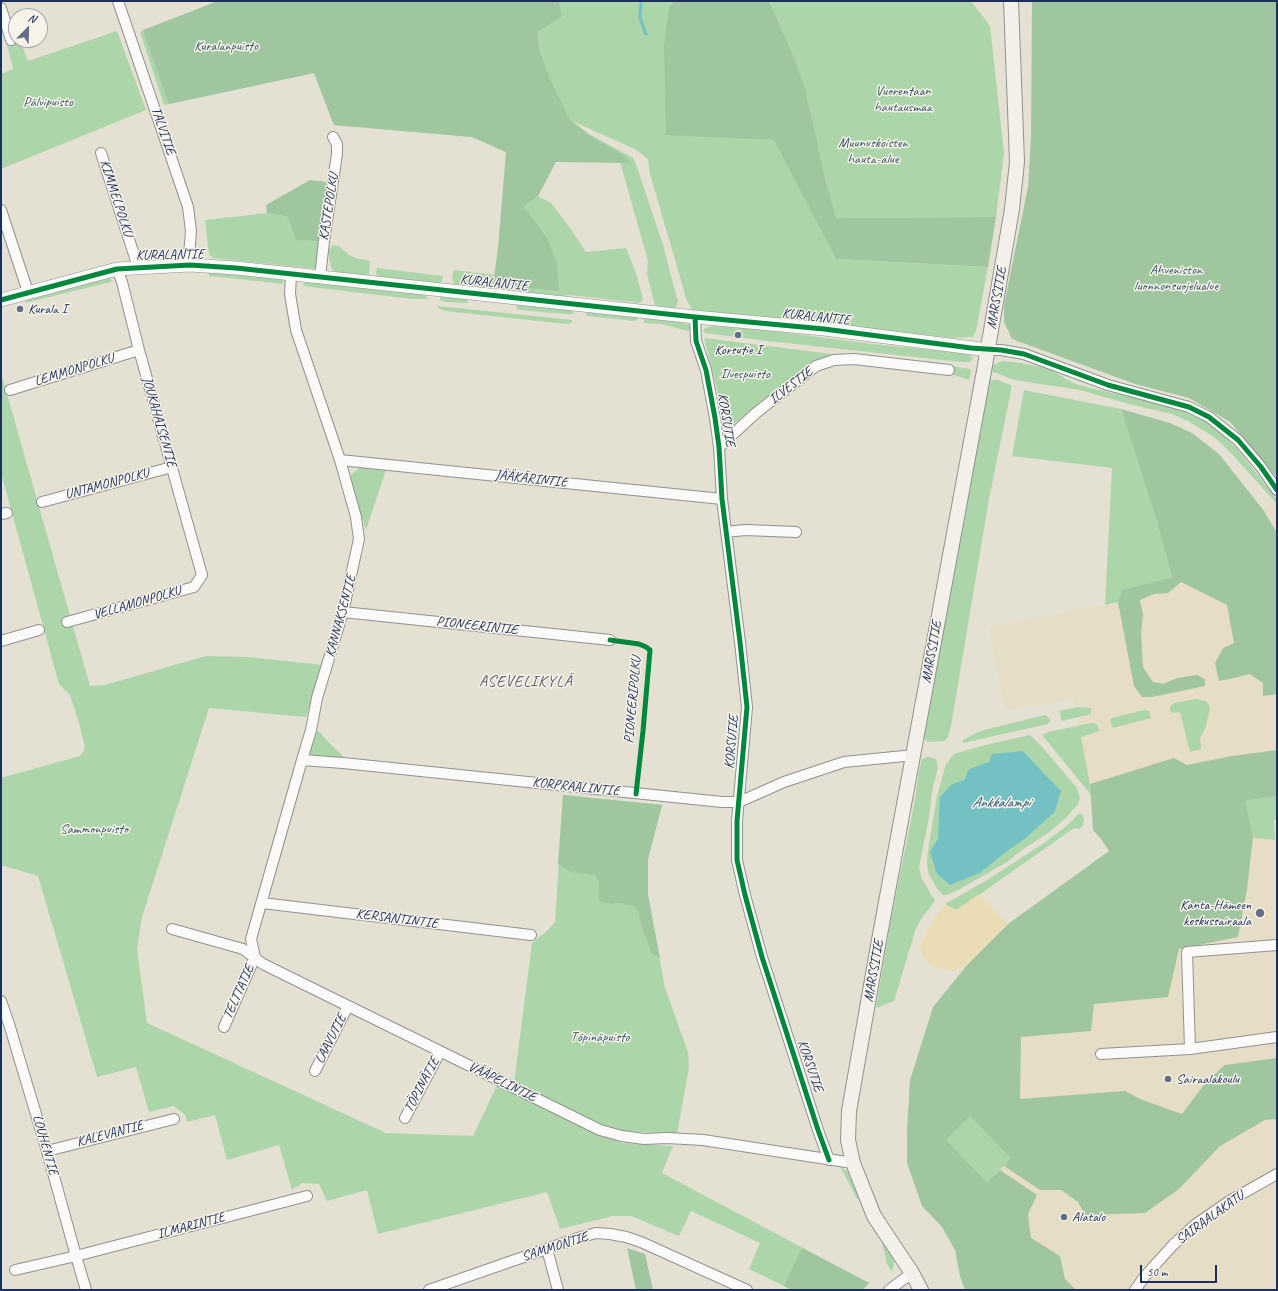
<!DOCTYPE html>
<meta charset="utf-8">
<style>
body{margin:0}
#map{position:relative;width:1278px;height:1291px;overflow:hidden;background:#e4e1d2;font-family:Caveat,sans-serif}
canvas{display:block}
.frame{position:absolute;inset:0;border:2px solid #1b2f5e;pointer-events:none}
.north{position:absolute;left:8px;top:8px;width:40px;height:40px;box-sizing:border-box;background:#f7f3e8;border:1px solid #9fa5b1;border-radius:50%;rotate:23deg;font-size:11px;font-weight:700;line-height:16px;text-align:center;color:#1b2f5e}
.north::after{content:'';display:block;margin:auto;width:14px;height:18px;background:#616d87;clip-path:polygon(50% 0,100% 100%,50% 72%,0 100%)}
.scale{position:absolute;left:1140px;top:1265px;width:77px;height:18px;box-sizing:border-box;border:2px solid #1b2f5e;border-top:0;padding-left:5px;font-size:12px;line-height:14px;white-space:nowrap;color:#1b2f5e;-webkit-text-stroke:3px #f7f3e8;paint-order:stroke}
</style>
<div id="map">
<canvas width="1278" height="1291"></canvas>
<div class="frame"></div>
<div class="north">N</div>
<div class="scale">50 m</div>
</div>
<script>
const ctx = document.querySelector('canvas').getContext('2d');
ctx.lineJoin = 'round';
function fill(path, color) { ctx.fillStyle = color; ctx.fill(path, 'evenodd'); }
const poly = rows => new Path2D(rows.map(r => 'M' + r).join(''));
function stroke(path, color, width, dash) { ctx.strokeStyle = color; ctx.lineWidth = width; ctx.lineCap = dash ? 'butt' : 'round'; ctx.setLineDash(dash || []); ctx.stroke(path); }
function write(font, color, halo, rows, align = 'center') {
  ctx.font = font + ' Caveat,sans-serif'; ctx.lineWidth = 3; ctx.setLineDash([]); ctx.textBaseline = 'middle'; ctx.strokeStyle = halo; ctx.fillStyle = color; for (const [text, x, y, turn = 0] of rows) {
    ctx.save(); ctx.translate(x, y); ctx.rotate((+turn || 0) * Math.PI / 180); ctx.textAlign = isNaN(turn) ? turn : align; if (halo) ctx.strokeText(text, 0, 0); ctx.fillText(text, 0, 0); ctx.restore();
  }
}
const built = poly([
 [1277,500,1277,533,1264,511],
 [1172,577,1277,599,1277,1290,1076,1290,1065,1279,1060,1256,1031,1238,1028,1214,987,1182,1020,1099,1021,1037,1091,1031,1094,1004,1168,997,1179,949,1238,937,1247,889,1253,838,1132,818,1090,784,1074,699,1005,710,989,627,1118,602]
]);
const green = poly([
 [218,1,569,119,550,78,539,48,538,30,562,17,559,1,675,1,669,7,666,134,775,140,836,259,988,267,976,331,973,337,954,338,693,311,687,301,650,174,648,159,635,149,572,121,589,134,633,158,636,164,663,245,678,302,676,307,673,310,663,310,655,305,647,274,648,261,620,162,556,162,506,152,472,137,334,125,314,73,164,105,140,32],
 [769,1,971,1,990,26,1004,153,996,217,835,218,825,178,806,91,793,54],
 [117,31,146,110,1,169,1,74,13,69,6,41,16,38,16,40,20,40,28,61],
 [538,196,551,203,570,228,586,252,626,248,636,273,643,299,640,303,570,295,564,296,464,286,454,284,452,277,454,270,495,275,493,284,530,216,524,207],
 [267,213,288,217,322,241,318,269,213,258,209,254,205,220],
 [333,245,339,246,349,255,355,258,370,261,369,275,339,273,332,270,329,258,329,250],
 [377,268,443,276,442,281,439,284,378,277,376,274],
 [209,272,276,278,284,281,282,284,275,283,220,277,209,276],
 [106,277,110,278,112,280,111,282,25,303,26,301,36,297],
 [309,281,420,294,425,295,428,299,412,299,303,286,304,283],
 [443,296,466,299,468,303,446,302,440,300,440,297],
 [518,304,573,310,573,314,565,314,519,310,516,307],
 [438,306,572,320,572,323,567,324,445,311,438,308],
 [591,311,636,316,638,319,635,321,587,316,586,314],
 [644,318,678,321,689,325,691,329,688,331,661,324,644,323],
 [715,326,765,330,873,344,960,353,970,355,973,358,970,362,961,362,758,340,706,333,703,331,705,328],
 [704,338,832,354,814,361,727,429],
 [1003,361,1020,363,1037,366,1051,370,1073,383,1086,387,1126,396,1138,396,1167,404,1197,416,1218,429,1238,450,1276,498,1277,504,1230,452,1214,437,1188,421,1172,414,1133,405,1080,390,1014,380,991,371,994,364],
 [952,366,970,369,971,372,969,380,951,374],
 [1,373,90,686,105,685,206,656,248,657,323,665,306,717,209,708,142,917,137,949,147,1023,386,1133,473,1136,497,1085,622,1143,673,1146,662,1173,869,1283,862,1290,792,1290,749,1269,760,1243,691,1211,679,1236,631,1216,613,1216,560,1229,547,1192,378,1234,367,1190,327,1201,319,1184,302,1183,292,1190,279,1145,227,1160,215,1115,187,1122,185,1115,174,1106,149,1112,136,1067,97,1077,38,876,1,865,1,778,80,756,83,752,85,747,79,723,70,695,59,684,1,473],
 [989,380,998,380,1011,385,1011,391,989,499,951,726,948,737,945,741,928,742,923,738,930,701,935,667,946,605,953,579,958,546],
 [1024,390,1121,409,1157,522,1172,577,1123,590,1118,602,1105,605,1112,468,1012,456],
 [361,466,386,470,366,530,351,485,350,476],
 [1195,699,1206,701,1208,704,1210,709,1205,729,1200,738,1201,749,1190,752,1180,712,1171,713,1170,709,1171,705,1175,703],
 [1078,707,1091,708,1091,714,1062,721,1059,711],
 [1144,710,1149,711,1151,718,1113,728,1110,721,1112,718],
 [1045,715,1049,718,1050,721,1048,724,963,743,963,740,980,731],
 [1091,723,1097,724,1099,731,1081,737,1090,784,1091,795,1042,735,1048,732],
 [311,730,320,732,328,742,343,756,343,763,302,760],
 [1030,735,1044,749,1077,788,1080,798,1078,804,1066,818,1048,833,1019,852,1007,862,960,889,947,895,943,895,938,890,929,875,927,864,928,850,937,796,946,764,954,754,985,745],
 [1023,751,1061,791,1055,812,1028,836,1005,852,980,873,930,852,938,838,952,784,964,780,970,769],
 [928,757,936,759,938,768,933,786,928,823,919,867,922,879,935,901,930,908,923,916,916,928,894,1001,876,1008,891,919,914,805,919,771,922,759],
 [563,795,662,805,648,859,648,895,665,988,688,1052,689,1067,677,1134,624,1131,600,1125,514,1083,532,943,548,930,555,922],
 [1277,796,1277,820,1274,820,1275,840,1253,838,1246,801],
 [1078,814,1082,814,1084,820,1083,825,1080,829,1074,828,956,911,945,904,987,880,1044,843,1064,828,1073,820],
 [970,1116,1012,1158,987,1182,945,1140],
 [840,1166,847,1171,859,1198,857,1199],
 [883,1239,893,1255,894,1264,892,1272,887,1264,882,1242]
]);
const forest = poly([
 [218,1,559,1,562,17,538,31,539,48,550,78,570,120,593,138,620,153,631,163,556,162,538,196,524,207,547,238,557,263,559,291,493,284,498,248,506,152,472,137,334,125,314,73,169,104,143,30],
 [675,1,769,1,793,54,806,91,825,178,836,218,996,217,988,267,836,259,774,140,666,135,664,47,669,7],
 [1032,1,1277,1,1277,478,1230,422,1189,398,1135,384,1012,339,1004,322,1004,305,1028,187,1031,137],
 [310,180,328,182,322,241,296,240,288,217,267,213,266,205],
 [1121,409,1170,423,1192,433,1219,454,1264,511,1277,533,1277,694,1263,696,1263,683,1250,674,1230,679,1219,681,1215,663,1223,648,1234,643,1227,605,1181,582,1168,593,1154,594,1140,600,1143,615,1141,633,1143,667,1153,682,1163,684,1177,678,1197,675,1205,679,1205,686,1152,697,1142,697,1134,686,1118,602,1122,590,1172,577,1157,522],
 [1277,750,1277,796,1246,801,1253,838,1247,889,1238,937,1179,949,1168,997,1094,1004,1091,1031,1021,1037,1020,1099,1125,1091,1140,1099,1182,1114,1206,1082,1225,1065,1277,1058,1277,1119,1265,1120,1220,1146,1179,1189,1145,1213,1085,1215,1078,1202,1061,1190,1040,1190,1004,1166,1011,1158,970,1116,946,1140,987,1182,1000,1170,1037,1195,1028,1214,1031,1238,1060,1256,1065,1279,1076,1290,965,1290,960,1276,955,1250,942,1227,922,1206,907,1163,907,1130,910,1080,933,1007,968,964,1008,924,1109,851,1101,839,1093,830,1090,784,1174,758,1187,765,1232,756],
 [563,795,662,805,648,859,648,895,660,958,652,954,641,925,639,913,634,906,618,903,611,904,599,901,599,882,595,875,571,872,558,864],
 [627,1248,645,1254,653,1290,636,1290],
 [802,1248,869,1283,862,1290,792,1290,784,1286]
]);
const sand = poly([
 [979,894,1008,924,968,964,952,971,936,968,925,960,920,948,932,921,945,904,956,910]
]);
const water = poly([
 [1023,751,1061,791,1055,812,1027,837,1006,852,980,873,950,885,937,874,930,852,938,838,940,797,952,784,964,780,969,769,989,762,992,754]
]);
const stream = poly([
 [641,1,640,18,646,34]
]);
const minor = poly([
 [118,1,188,207,191,231,189,257,190,265],
 [1,8,11,40],
 [101,153,138,267],
 [1,210,28,292],
 [320,277,324,241,337,154,337,144,333,137],
 [695,317,696,341,706,370,715,418,719,447,722,499,740,642,747,707,737,821,737,860,745,895,762,957,818,1130,829,1160],
 [988,350,1001,350,1024,354,1108,385,1189,407,1209,417,1238,440,1261,467,1277,490],
 [10,390,139,350],
 [719,447,756,413,816,366,834,360,854,359,949,370],
 [340,460,722,499],
 [42,502,172,467],
 [1,514,7,513],
 [726,532,745,530,796,532],
 [343,612,610,640],
 [67,622,194,587,202,575,139,350,122,282,117,269],
 [1,641,39,630],
 [302,760,343,763,722,802,739,802,784,782,844,762,914,755],
 [262,903,531,935],
 [172,929,243,949,263,964,600,1130,622,1136,644,1139,667,1138,703,1140,853,1163],
 [1,1001,9,1024,47,1151,76,1256,86,1290],
 [224,1027,255,957,251,939,302,760,311,730,317,698,343,612,359,539,356,517,340,460,296,330,290,294,291,274],
 [1190,1049,1187,952,1277,945],
 [1101,1054,1190,1049,1277,1037],
 [315,1071,348,1006],
 [405,1118,440,1052],
 [47,1151,174,1119],
 [547,1249,558,1290],
 [15,1270,76,1256,307,1196],
 [429,1290,578,1238,596,1233,610,1234,626,1237,641,1242,747,1290],
 [889,1290,912,1273],
 [1135,1290,1145,1276,1173,1245,1196,1224,1231,1200,1277,1174]
]);
const tertiary = poly([
 [1,300,117,269,190,265,236,268,695,317,824,329,988,350]
]);
const secondary = poly([
 [921,1290,912,1273,874,1216,853,1163,848,1140,849,1111,879,940,984,371,1012,209,1017,162,1011,1]
]);
const cycleway = poly([
 [1,300,117,269,190,265,236,268,695,317,824,329,971,348,1001,350,1024,354,1108,385,1189,407,1209,417,1238,440,1261,467,1277,490],
 [695,317,696,341,706,370,715,418,719,447,722,499,740,642,747,707,737,821,737,860,745,895,762,957,818,1130,829,1160],
 [610,640,639,644,646,647,650,650,643,731,636,794]
]);
const markers = [
 [20,309,4,"#616d87"],
 [738,335,4,"#616d87"],
 [1260,913,5,"#616d87"],
 [1168,1079,4,"#616d87"],
 [1064,1217,4,"#616d87"]
];
const parkNames = [
 ["Kuralanpuisto",226,46],
 ["Vuorentaan",903,91],
 ["hautausmaa",903,107],
 ["Pälvipuisto",48,102],
 ["Muunuskoisten",873,143],
 ["hauta-alue",873,159],
 ["Ahveniston",1176,270],
 ["luonnonsuojelualue",1176,286],
 ["Ilvespuisto",745,374],
 ["Sammonpuisto",94,829],
 ["Töpinäpuisto",600,1037]
];
const streetNames = [
 ["TALVITIE",163,131,71],
 ["KIMMELPOLKU",116,198,72],
 ["KASTEPOLKU",329,207,-81],
 ["KURALANTIE",170,255,-1],
 ["KURALANTIE",494,283,6],
 ["MARSSITIE",997,298,-80],
 ["KURALANTIE",816,317,6],
 ["LEMMONPOLKU",74,370,-17],
 ["ILVESTIE",791,386,-38],
 ["KORSUTIE",726,420,81],
 ["JOUKAHAISENTIE",159,422,74],
 ["JÄÄKÄRINTIE",531,479,6],
 ["UNTAMONPOLKU",107,484,-15],
 ["VELLAMONPOLKU",137,603,-16],
 ["KANNAKSENTIE",341,616,-75],
 ["PIONEERINTIE",477,626,6],
 ["MARSSITIE",932,652,-80],
 ["PIONEERIPOLKU",633,700,-85],
 ["KORSUTIE",732,742,-85],
 ["KORPRAALINTIE",576,787,6],
 ["KERSANTINTIE",397,919,7],
 ["MARSSITIE",874,971,-80],
 ["TELTTATIE",239,992,-66],
 ["LAAVUTIE",331,1039,-63],
 ["KORSUTIE",810,1066,71],
 ["VÄÄPELINTIE",502,1082,26],
 ["TÖPINÄTIE",422,1085,-62],
 ["KALEVANTIE",110,1134,-15],
 ["LOUHENTIE",45,1145,74],
 ["SAIRAALAKATU",1210,1218,-36],
 ["ILMARINTIE",191,1226,-15],
 ["SAMMONTIE",555,1247,-18]
];
const poiNames = [
 ["Kurala I",28,309],
 ["Korsutie I",738,350,"center"],
 ["Kanta-Hämeen",1251,905,"right"],
 ["keskussairaala",1251,921,"right"],
 ["Sairaalakoulu",1176,1079],
 ["Alatalo",1072,1217]
];
const waterNames = [
 ["Ankkalampi",1001,803]
];
const quarterNames = [
 ["ASEVELIKYLÄ",526,682]
];
fill(built, '#e5ddc5');
fill(green, '#add5aa');
fill(forest, '#a0c69f');
fill(sand, '#eaddb5');
fill(water, '#74c1c3');
stroke(stream, '#74c1c3', 3);
stroke(minor, '#909192', 12);
stroke(tertiary, '#909192', 14);
stroke(secondary, '#909192', 16);
stroke(minor, '#fbfaf8', 10);
stroke(tertiary, '#fbfaf8', 13);
stroke(secondary, '#f3f0ea', 14);
stroke(cycleway, '#00873e', 5);
for (const [x, y, r, color] of markers) { const dot = new Path2D(); dot.arc(x, y, r, 0, 2 * Math.PI); ctx.fillStyle = color; ctx.fill(dot); stroke(dot, '#f7f3e8', 1.5); }
write('14px', '#345669', '#f7f3e8', parkNames);
write('14px', '#1b2f5e', '#f7f3e8', streetNames);
write('14px', '#1b2f5e', '#f7f3e8', poiNames, 'left');
write('italic 15px', '#27577a', '#f7f3e8', waterNames);
ctx.letterSpacing = '1px';
write('16px', '#5f5c72', '#f7f3e8', quarterNames);
ctx.letterSpacing = '0px';
</script>
